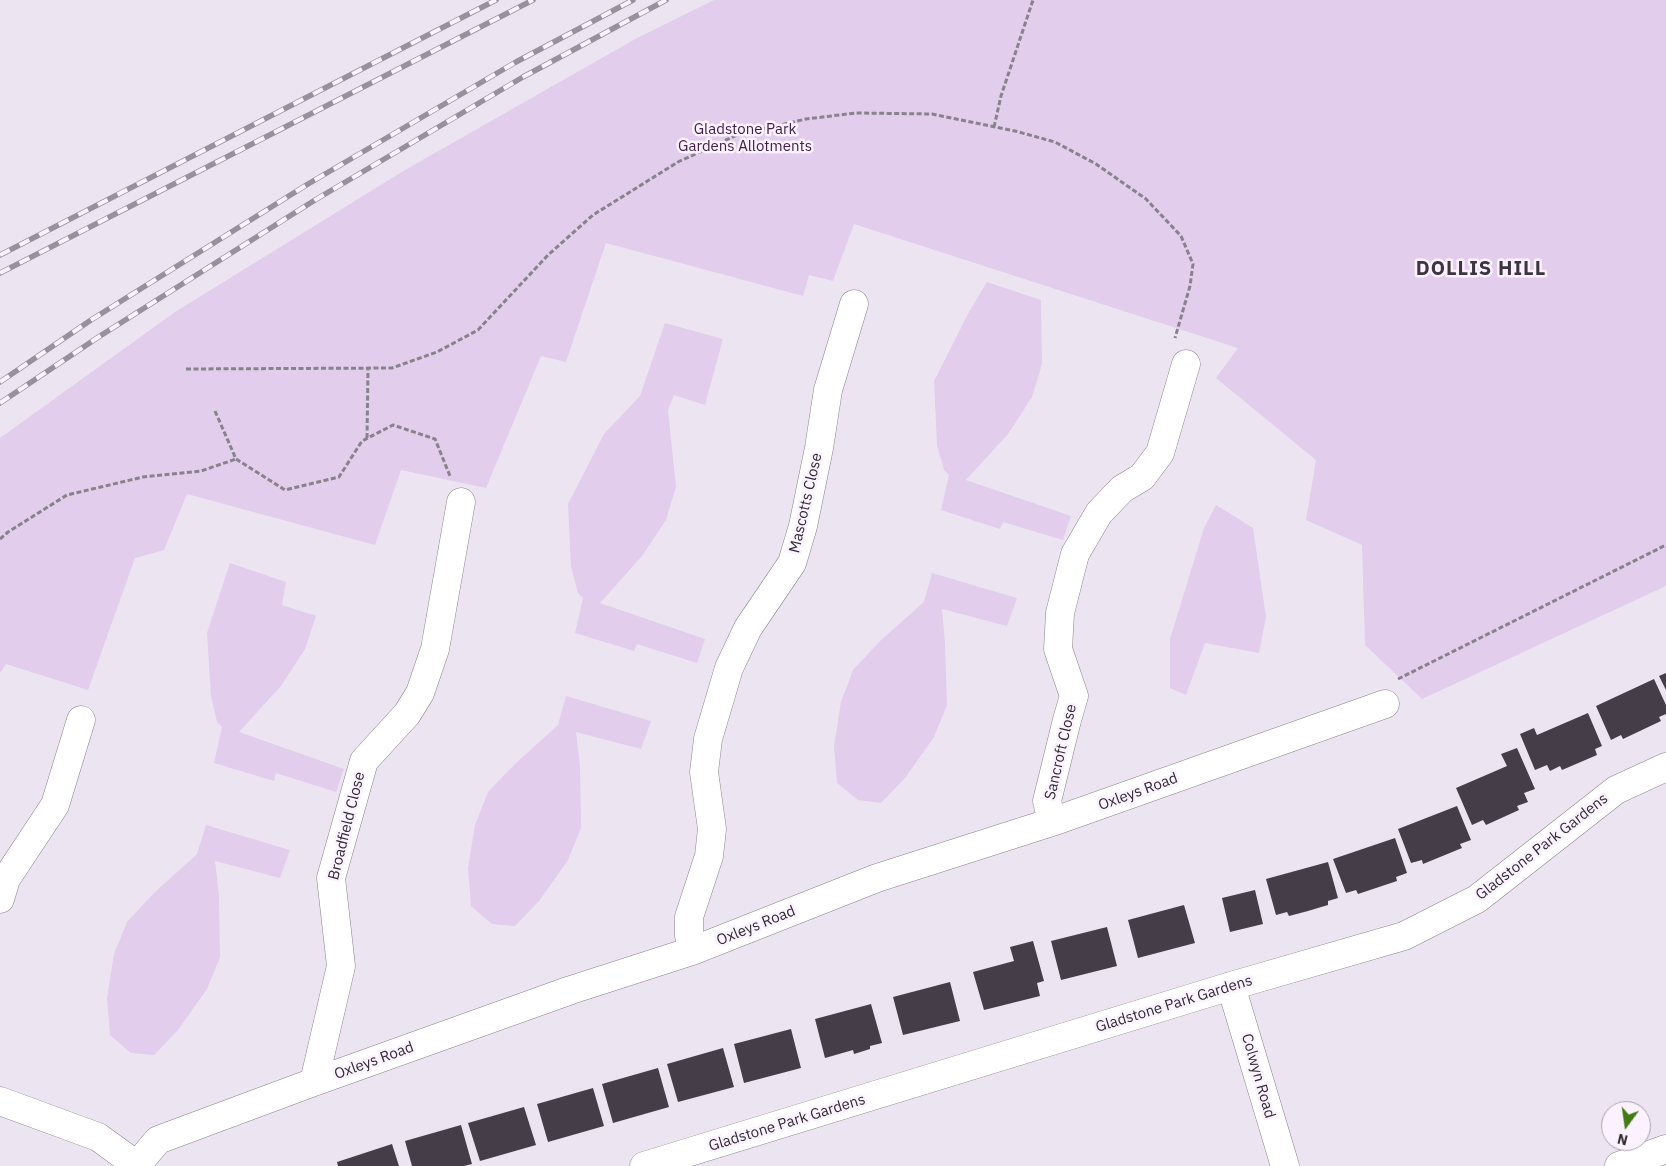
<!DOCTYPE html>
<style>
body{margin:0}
#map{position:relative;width:1666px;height:1166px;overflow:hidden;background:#ede4f2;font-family:"IBM Plex Sans",sans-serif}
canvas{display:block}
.north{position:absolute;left:1601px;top:1101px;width:50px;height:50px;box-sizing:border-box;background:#fbf1ff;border:1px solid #aaa2ad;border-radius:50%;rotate:194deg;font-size:14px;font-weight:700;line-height:20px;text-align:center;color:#302c31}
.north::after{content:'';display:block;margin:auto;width:18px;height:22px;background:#427b13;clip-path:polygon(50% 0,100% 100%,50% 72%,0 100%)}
</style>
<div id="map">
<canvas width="1666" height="1166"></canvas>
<div class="north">N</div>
</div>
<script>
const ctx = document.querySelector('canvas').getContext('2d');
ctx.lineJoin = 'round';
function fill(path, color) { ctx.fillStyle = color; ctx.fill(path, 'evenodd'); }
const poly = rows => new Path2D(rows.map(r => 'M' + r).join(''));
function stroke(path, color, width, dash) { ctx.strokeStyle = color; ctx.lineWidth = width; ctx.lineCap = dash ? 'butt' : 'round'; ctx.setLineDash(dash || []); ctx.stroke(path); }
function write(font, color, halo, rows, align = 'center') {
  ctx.font = font + ' "IBM Plex Sans",sans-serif'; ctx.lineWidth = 5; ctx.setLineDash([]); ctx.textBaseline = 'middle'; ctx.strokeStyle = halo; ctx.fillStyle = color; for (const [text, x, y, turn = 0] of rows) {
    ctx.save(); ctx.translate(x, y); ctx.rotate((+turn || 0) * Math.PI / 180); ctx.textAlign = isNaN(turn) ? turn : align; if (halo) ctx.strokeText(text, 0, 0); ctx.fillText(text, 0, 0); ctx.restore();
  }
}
const green = poly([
 [714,0,1666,0,1666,586,1422,699,1365,645,1362,545,1306,520,1316,460,1216,378,1238,348,854,224,833,281,809,275,803,296,606,243,566,362,541,356,486,488,401,470,375,545,187,494,164,550,135,558,88,690,6,664,0,673,0,438,175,312,405,170,637,38],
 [987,282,1041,300,1042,364,1032,397,1008,434,966,480,1071,516,1063,540,1003,522,1000,529,941,510,949,475,944,470,937,445,934,381,969,312],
 [665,323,723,339,705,405,674,395,668,410,676,487,666,520,642,556,600,603,705,639,697,663,637,644,634,651,575,633,583,598,578,593,571,567,568,504,604,434,640,396],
 [1216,505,1253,528,1266,617,1259,653,1205,643,1186,695,1170,688,1170,639,1204,528],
 [230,563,286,582,282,605,316,616,305,649,281,686,239,732,344,769,336,792,276,773,274,781,214,763,222,727,217,722,211,696,207,633],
 [932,573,1017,598,1007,626,942,609,945,643,947,705,934,737,905,778,881,803,858,800,837,783,834,746,841,702,853,670,881,640,924,602],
 [566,696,651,721,641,749,576,732,580,766,581,828,568,860,539,901,515,926,492,924,471,906,468,868,475,825,488,792,516,763,558,725],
 [206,825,290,850,280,878,215,861,219,895,220,957,207,989,178,1030,154,1055,131,1053,110,1035,107,998,114,954,127,922,155,892,197,854]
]);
const building = poly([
 [1666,673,1666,690,1659,676],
 [1654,679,1666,705,1666,714,1659,717,1661,721,1623,739,1621,735,1611,740,1596,706],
 [1588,713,1602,746,1595,749,1597,755,1562,770,1560,766,1550,771,1547,765,1535,770,1520,734,1534,728,1537,735],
 [1517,748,1535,789,1524,793,1528,802,1517,806,1519,810,1486,825,1483,820,1472,825,1456,788,1507,766,1501,754],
 [1457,806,1471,840,1460,844,1462,848,1423,864,1422,860,1411,863,1398,829],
 [1395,838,1407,873,1396,877,1397,881,1358,894,1356,890,1346,893,1333,859],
 [1328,862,1338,898,1328,901,1328,905,1308,911,1289,916,1287,912,1276,915,1266,879],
 [1255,890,1263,924,1230,932,1222,898],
 [1184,905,1195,943,1138,958,1128,920],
 [1107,927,1117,966,1061,980,1051,941],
 [1033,941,1044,981,1037,983,1040,996,984,1010,973,972,1014,961,1010,947],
 [950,982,960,1021,903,1035,893,997],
 [871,1004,882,1043,870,1046,870,1049,854,1054,853,1050,825,1058,815,1019],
 [791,1029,801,1068,744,1083,734,1044],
 [723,1048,734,1087,678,1102,667,1064],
 [658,1068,669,1107,613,1123,602,1084],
 [593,1088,604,1126,548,1142,537,1104],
 [524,1107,536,1145,480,1161,468,1123],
 [461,1125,472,1164,464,1166,412,1166,405,1141],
 [392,1144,399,1166,338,1166,337,1162]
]);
const path = poly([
 [994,127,1001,96,1033,0],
 [186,369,392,368,437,352,478,330,548,255,593,215,678,162,737,135,806,119,856,113,932,114,1015,131,1055,142,1096,164,1146,199,1181,236,1193,264,1190,286,1175,338],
 [215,411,236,459,285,490,339,477,362,441,393,425,435,439,450,476],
 [367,438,368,369],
 [0,539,8,532,67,495,143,477,201,471,236,459],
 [1398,679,1666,545]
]);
const minor = poly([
 [1052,822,1047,801,1067,720,1074,696,1058,649,1060,613,1075,554,1099,513,1122,489,1142,477,1160,453,1186,364],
 [0,899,6,879,55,805,81,720],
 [692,951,689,935,689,917,709,856,712,829,704,772,708,739,729,668,748,628,792,563,803,526,819,448,828,390,854,304],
 [1231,986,1285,1166],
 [314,1082,341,966,331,878,364,761,407,714,420,693,435,649,461,502],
 [0,1101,98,1137,138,1166],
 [137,1165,158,1140,314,1082,571,990,692,951,877,878,1052,822,1385,704],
 [644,1166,1231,986,1404,936,1477,899,1616,790,1666,767],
 [1619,1166,1666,1149]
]);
const rail = poly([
 [0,255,496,0],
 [0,273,533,0],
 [0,382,91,320,308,184,516,62,633,0],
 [0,403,100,336,315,200,523,77,666,0]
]);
const parkNames = [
 ["Gladstone Park",745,130],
 ["Gardens Allotments",745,147]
];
const streetNames = [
 ["Mascotts Close",806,503,-77],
 ["Sancroft Close",1061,752,-77],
 ["Oxleys Road",1138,792,-20],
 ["Broadfield Close",347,826,-76],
 ["Gladstone Park Gardens",1542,847,-38],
 ["Oxleys Road",756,926,-22],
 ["Gladstone Park Gardens",1174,1004,-17],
 ["Oxleys Road",374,1061,-20],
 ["Colwyn Road",1258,1076,74],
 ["Gladstone Park Gardens",787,1123,-17]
];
const districtNames = [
 ["DOLLIS HILL",1481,269]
];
fill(green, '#e2cdec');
fill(building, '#453e49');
stroke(minor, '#8c8390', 29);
stroke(path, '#88828b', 3, [5, 2.5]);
stroke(minor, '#fff', 28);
stroke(rail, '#97919b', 5.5);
stroke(rail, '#fbf1ff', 4, [11]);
write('15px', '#40214d', '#fbf1ff', parkNames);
write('15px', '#302c31', '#fbf1ff', streetNames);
ctx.letterSpacing = '1px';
write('bold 20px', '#3c353f', '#fbf1ff', districtNames);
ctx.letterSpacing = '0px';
</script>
